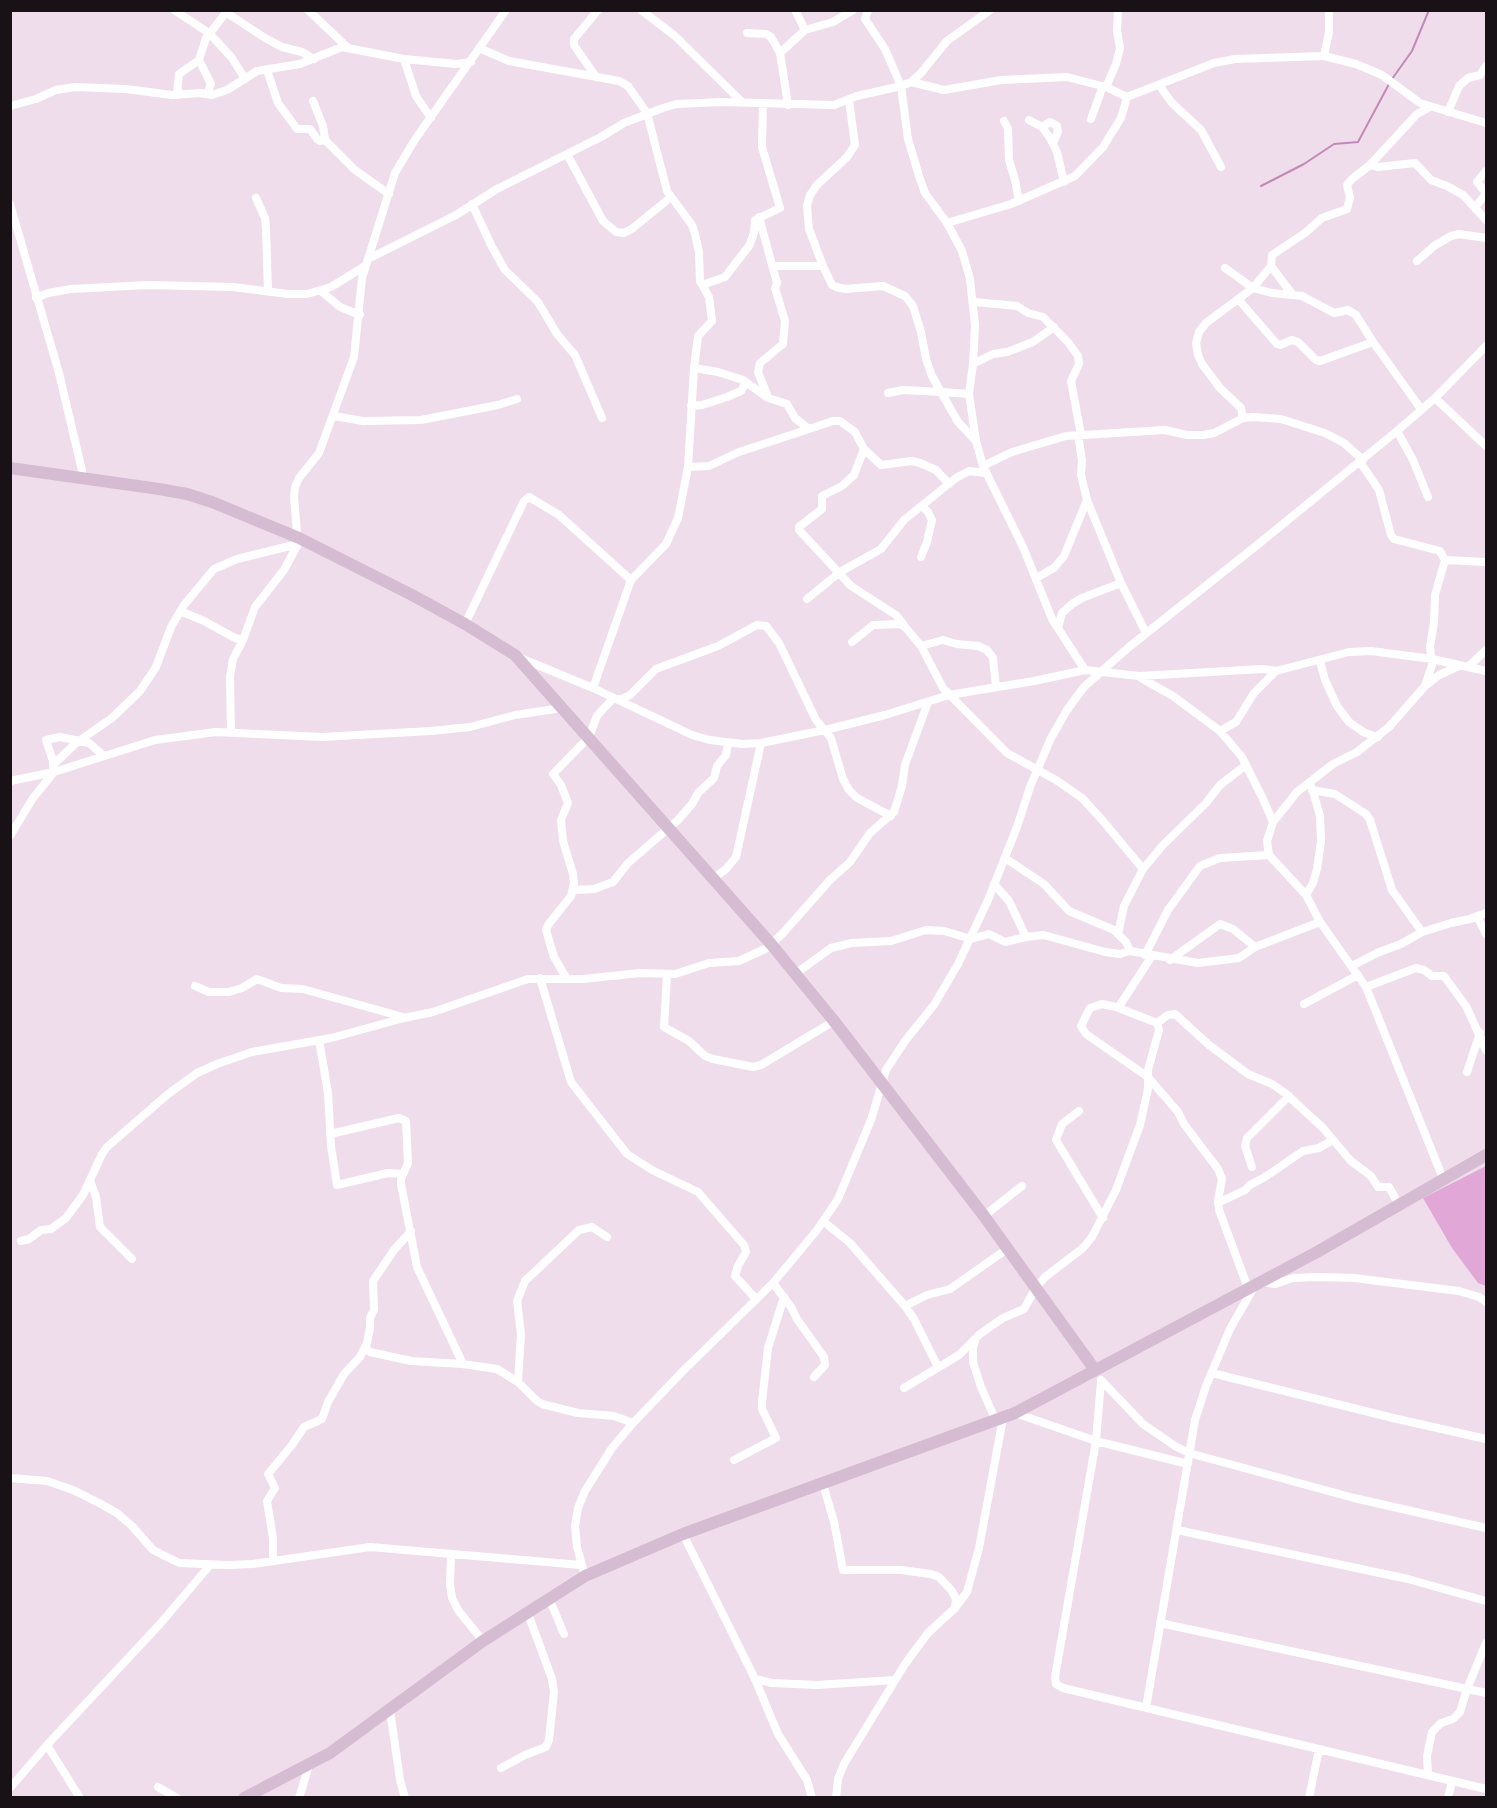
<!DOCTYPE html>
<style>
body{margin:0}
#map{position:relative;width:1497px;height:1808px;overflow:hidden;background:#f0ddec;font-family:Karla,sans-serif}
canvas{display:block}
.frame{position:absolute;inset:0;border:12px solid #181116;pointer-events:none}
</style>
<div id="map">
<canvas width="1497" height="1808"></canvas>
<div class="frame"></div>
</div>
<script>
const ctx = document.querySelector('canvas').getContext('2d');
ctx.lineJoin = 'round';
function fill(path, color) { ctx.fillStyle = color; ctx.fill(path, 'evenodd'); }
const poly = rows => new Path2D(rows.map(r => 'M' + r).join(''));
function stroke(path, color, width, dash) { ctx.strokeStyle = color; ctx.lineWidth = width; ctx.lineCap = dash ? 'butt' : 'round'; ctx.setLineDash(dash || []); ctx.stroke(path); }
const green = poly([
 [1486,1166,1486,1286,1478,1283,1452,1248,1423,1198]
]);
const stream = poly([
 [1392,79,1412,51,1429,10],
 [1261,186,1304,164,1334,144,1358,142,1389,84]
]);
const street = poly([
 [174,10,209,33,232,58,245,79],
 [308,10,347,47],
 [641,10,675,36,742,102],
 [795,10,805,30],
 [868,10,865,19,885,49,901,86,908,139,919,176,925,193,947,223,962,251,970,279,975,325,973,364,969,394,976,441,983,466,1023,547,1052,619,1085,670],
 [227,13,265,38,282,47,302,52,314,59],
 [747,33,766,34,771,37,780,53,788,105],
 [479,48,509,61,619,81,628,86,647,113,667,191,692,225,695,234,699,252,700,281,709,297,712,321,698,336,694,368,688,467,678,518,666,544,631,580,593,688],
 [780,53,805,30,833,22,853,10],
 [1324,56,1329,32,1329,10],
 [404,59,416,96,431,118],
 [199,60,211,84,207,94],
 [267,70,278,103,297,129,310,129,317,139,320,141,325,140,355,170,389,194],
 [596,77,574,45,574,39,579,33,598,10],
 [911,82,944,90,1001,80,1067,77,1106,87,1127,97,1214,63,1235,59,1324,56,1356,64,1382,75,1420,103,1486,123],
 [1159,85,1172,103,1201,130,1221,167],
 [1106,87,1116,64,1120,48,1117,31,1118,10],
 [177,95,179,74,199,60,206,38,228,10],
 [849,100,855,145,847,157,817,185,810,195,807,206,809,229,823,266,832,285,836,287,845,289,883,286,905,296,913,306,921,332,926,359,932,376,941,392,969,394],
 [313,101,323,126,325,140],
 [10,106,36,99,56,90,75,87,126,89,172,95,200,93,212,95,227,90,257,71,300,64,342,47,404,59,456,64,471,62],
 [1448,112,1459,86,1468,78,1480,75,1486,66],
 [1091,119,1103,86],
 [1029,120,1042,127,1050,138,1057,152,1064,182],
 [1004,121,1008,129,1009,160,1015,180,1019,201],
 [1042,127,1050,122,1057,126,1058,132,1053,143],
 [567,154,603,221,616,232,624,233,633,228,671,197],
 [1370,165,1417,114,1430,107],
 [1486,171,1477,182,1486,193],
 [256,198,265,218,266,228,268,291],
 [10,204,59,373,84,479],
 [472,204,492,247,505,270,538,302,557,334,575,355,602,418],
 [1475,207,1486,194],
 [759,217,777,283,775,288,785,321,783,344,760,363,758,372,768,397],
 [947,223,1011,204,1075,176,1103,147,1121,118,1127,97],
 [368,259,456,215,497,189,601,137,624,123,663,108,677,104,721,102,834,105,857,96,901,86,911,82,921,73,947,41,990,10],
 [1417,261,1434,246,1451,236,1459,234,1486,238],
 [773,266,823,266],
 [1225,268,1253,288,1272,293,1302,296,1334,313,1348,310,1356,315,1373,342,1421,409],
 [702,285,725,277,749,246,754,233,755,220,780,208,762,147,763,103],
 [321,291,340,307,360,315],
 [1292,294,1271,266,1272,255,1305,233,1322,218,1347,209,1350,198,1347,185,1352,179,1370,165,1378,167,1415,163,1431,180,1447,186,1463,195,1486,220],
 [36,298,48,293,71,289,148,285,233,287,288,294,307,294,331,287,365,266],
 [1238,299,1277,344,1280,345,1292,340,1298,342,1316,360,1320,361,1373,342],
 [974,302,1017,306,1028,313,1043,317,1068,342,1078,356,1079,364,1071,381,1081,435],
 [973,364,993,354,1007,352,1033,342,1054,327],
 [694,368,718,372,743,380,768,398,787,404,795,418,809,429,833,421,840,421,855,432,864,449,854,475,842,486,822,496,822,509,799,527,799,530,851,586,896,615,904,625],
 [888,393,903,390,941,392,958,422,976,441],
 [1435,398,1486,446],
 [691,406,702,405,727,397,741,391,746,382],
 [334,416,363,421,421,420,498,405,517,399],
 [1243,418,1241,408,1220,388,1202,364,1198,355,1196,343,1199,332,1206,323,1253,288,1271,266],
 [1397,431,1413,460,1428,497],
 [1078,435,1082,460,1081,475,1087,500,1121,583,1146,633],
 [864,449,881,465,912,461,920,463,936,470,949,484],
 [1360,462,1379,490,1391,535,1394,539,1440,551,1445,560,1486,562],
 [983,466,1012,452,1066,436,1165,430,1187,435,1203,435,1214,433,1243,418,1254,417,1281,419,1325,433,1344,443,1363,460],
 [688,467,709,466,739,452,809,429],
 [921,557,927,542,932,520,928,512,922,506],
 [1036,578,1054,568,1064,556,1087,500],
 [807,599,840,572,881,549,904,520,956,478,969,471,986,473],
 [180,611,204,621,235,638,243,640],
 [465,624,524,501,529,497,559,515,631,580],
 [1058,628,1062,613,1072,604,1082,598,1121,583],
 [852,642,873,625,900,624,906,628,921,646,943,688,1007,753,1056,780,1082,798,1103,821,1143,869,1124,906,1118,934],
 [921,646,943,640,957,644,978,646,987,650,993,658,996,687],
 [518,657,593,688,692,735,710,740,742,744,761,743,825,730,885,715,949,695,1034,681,1085,670,1139,676,1263,669,1276,671,1349,652,1371,651,1432,659,1486,671],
 [1320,661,1325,680,1337,706,1349,722,1365,733,1378,737],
 [1468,667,1486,650],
 [1141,678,1173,696,1220,731,1242,757,1263,799,1273,822,1267,841,1269,855,1306,895,1320,922,1366,987,1444,1181],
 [1428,684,1439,675,1459,666],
 [1220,731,1236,722,1254,693,1276,671],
 [231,732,230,676,233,659,243,640,255,607,284,570,298,544],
 [54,764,76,743,112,718,140,691,156,667,171,627,184,605,214,569,237,559,298,544,294,498,295,487,299,478,319,453,354,357,362,278,395,173,414,141,506,10],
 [53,767,53,761,46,740,60,737,89,743,104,756],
 [10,781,54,772],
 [1312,790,1335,794,1366,814,1370,820,1392,890,1422,932],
 [1273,822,1297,792,1333,764,1357,752,1389,727,1425,686,1432,665,1430,646,1434,623,1435,595,1445,560],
 [10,836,33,798,54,772,155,740,216,732,322,737,431,731,470,727,515,715,562,708],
 [1005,858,1044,884,1069,911,1114,930,1126,942,1130,951],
 [1143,869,1163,845,1206,803,1220,785,1246,765],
 [713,879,726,869,736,857,761,743],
 [994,884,1009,901,1026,937],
 [574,890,594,889,613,882,628,863,678,820,692,804,698,793,714,778,717,766,726,755,728,743],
 [1306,895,1313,883,1317,869,1321,841,1320,816,1312,788],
 [1477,916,1486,934],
 [1145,955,1168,910,1200,866,1220,858,1269,855],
 [1170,960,1220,924,1233,929,1255,947],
 [1352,966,1377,953,1401,944,1422,932,1451,923,1470,919,1486,913],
 [795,974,831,948,852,943,891,941,926,930,944,931,971,939,989,934,1005,942,1026,937,1044,935,1105,952,1120,954,1130,951,1198,963,1239,958,1255,947,1320,922],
 [667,975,664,1027,689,1041,705,1056,713,1059,753,1067,761,1065,834,1021],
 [540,978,571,1082,627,1154,652,1170,698,1192,744,1245,746,1252,738,1266,735,1276,756,1299],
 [567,979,554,957,546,930,548,925,571,896,574,883,573,874,563,841,561,820,568,803,561,785,553,774,589,737,597,716,603,709,613,699,622,699,630,695,656,669,718,646,757,625,766,626,779,643,816,720,831,738,843,779,849,790,857,798,891,816],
 [195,986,209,992,229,992,242,988,257,979,281,988,303,989,403,1017],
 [1366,987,1416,968,1424,970,1432,976,1444,976,1466,1006,1486,1050],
 [1304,1004,1358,975],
 [1118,1008,1152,956],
 [1157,1023,1116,1007,1102,1004,1090,1008,1081,1026,1086,1034,1148,1077,1178,1112,1184,1124,1218,1169,1222,1179,1218,1201,1219,1210,1248,1288],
 [1157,1023,1168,1015,1175,1014,1209,1045,1248,1074,1272,1084,1285,1093,1323,1128,1351,1161,1371,1176,1378,1187,1389,1187,1399,1205],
 [319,1040,328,1093,331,1146,337,1185,388,1173,403,1174],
 [1467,1072,1480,1033],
 [1079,1111,1062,1124,1056,1140,1103,1218],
 [330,1134,399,1118,406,1121,408,1163,401,1179,401,1184,417,1267,463,1364],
 [1252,1167,1245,1146,1247,1138,1289,1096],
 [90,1181,96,1197,100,1227,132,1259],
 [1218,1203,1245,1190,1250,1185,1265,1177,1303,1151,1319,1148,1333,1140],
 [984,1216,1022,1186],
 [823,1221,850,1243,905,1306,914,1319,938,1367],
 [21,1241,29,1239,41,1230,51,1229,66,1218,83,1195,102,1154,107,1147,168,1094,197,1073,217,1064,252,1052,331,1038,404,1018,433,1012,528,979,583,979,640,973,675,974,709,963,739,961,767,948,783,933,830,880,850,862,870,833,894,812,902,786,905,765,928,702],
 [1262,1282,1275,1284,1293,1278,1316,1277,1354,1278,1459,1291,1479,1297,1486,1302],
 [773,1283,791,1307,797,1319,824,1357,825,1365,814,1377],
 [905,1306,927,1295,950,1289,1007,1249],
 [975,1341,973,1347,973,1362,981,1387,996,1421],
 [365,1347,370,1352,411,1361,463,1364,497,1369,518,1382,536,1400,542,1404,578,1413,614,1416,633,1423],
 [1212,1373,1393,1418,1486,1439],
 [1101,1380,1143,1424,1175,1446,1189,1453,1354,1498,1486,1528],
 [1101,1381,1096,1441,1055,1677,1056,1684,1063,1688,1486,1789],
 [518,1382,521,1334,517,1301,525,1281,579,1230,592,1227,607,1237],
 [904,1388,959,1355,980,1334,1003,1318,1024,1309,1035,1289,1045,1277,1083,1248,1092,1237,1116,1190,1140,1125,1148,1089,1148,1070,1159,1030,1157,1023],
 [1015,1413,1096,1441,1188,1464],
 [734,1460,776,1438,762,1409,762,1402,768,1348,784,1297],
 [10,1478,47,1481,73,1490,99,1503,117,1513,132,1526,153,1550,179,1563,229,1565,253,1564,370,1547,581,1565],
 [823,1484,834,1522,843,1570,901,1570,931,1574,939,1577,952,1591,956,1599,955,1608],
 [1177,1530,1408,1579,1486,1601],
 [683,1534,755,1679,778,1734,807,1780,812,1798],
 [451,1554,450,1585,452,1598,458,1610,483,1641],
 [273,1560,273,1538,267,1501,275,1488,268,1474,292,1445,304,1427,322,1419,328,1402,344,1374,360,1357,367,1343,370,1328,370,1318,374,1310,373,1281,394,1250,411,1231],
 [585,1576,577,1547,575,1526,578,1508,585,1491,612,1448,633,1423,684,1370,773,1283,817,1230,838,1199,871,1120,886,1070,905,1041,934,1005,958,964,988,900,1017,827,1030,787,1051,738,1067,710,1084,687,1129,647,1256,546,1397,431,1435,398,1486,346],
 [549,1598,564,1634],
 [1160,1623,1486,1693],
 [755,1679,772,1683,817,1685,895,1680],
 [1146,1708,1195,1420,1206,1386,1230,1329,1254,1287],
 [390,1710,400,1780,405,1798],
 [47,1745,80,1798],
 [501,1768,525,1755,546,1747,549,1740,554,1692,552,1679,527,1611],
 [1428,1775,1427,1756,1432,1732,1441,1723,1453,1719,1460,1712,1467,1689,1486,1643],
 [158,1787,177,1798],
 [10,1788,47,1745,160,1624,210,1565],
 [299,1798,309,1765],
 [836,1798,838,1779,844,1764,905,1664,928,1633,955,1608,967,1592,979,1548,1003,1418],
 [1309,1798,1319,1749],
 [1448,1798,1452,1781]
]);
const secondary = poly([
 [10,468,159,489,187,494,212,502,299,538,412,595,465,624,515,655,771,944,834,1021,984,1216,1095,1370],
 [244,1798,330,1753,483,1641,585,1576,683,1534,1015,1413,1317,1252,1486,1155]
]);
fill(green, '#e1a7d7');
stroke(stream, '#c289b9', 2);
stroke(street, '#fff', 8);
stroke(secondary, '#d5bcd2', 12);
</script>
